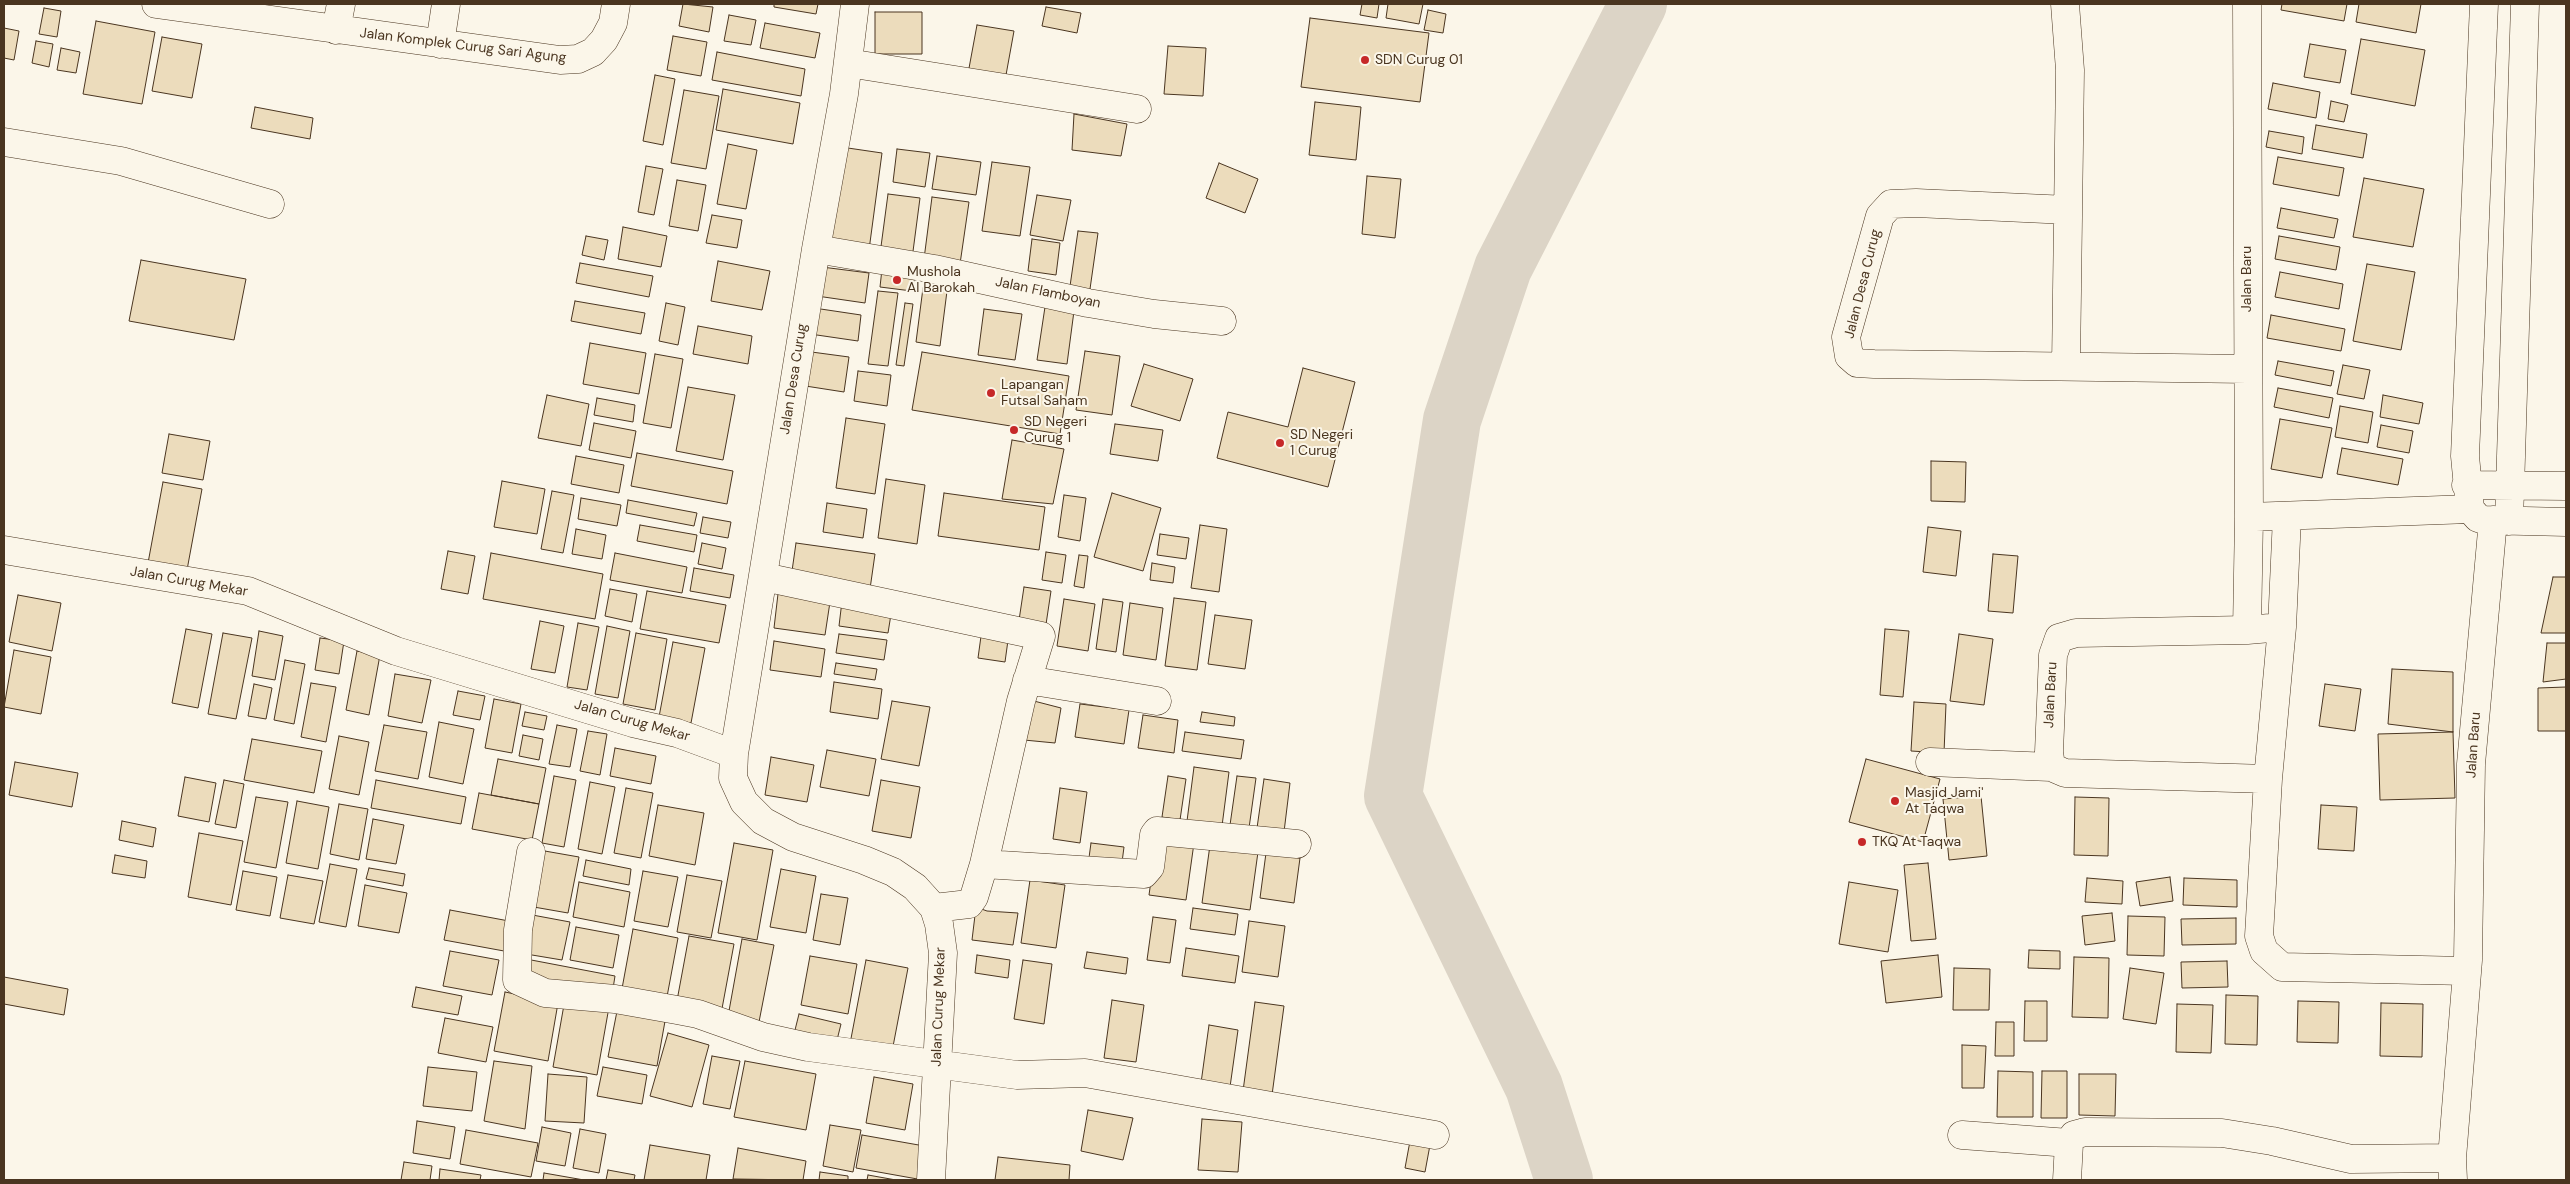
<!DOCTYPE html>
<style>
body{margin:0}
#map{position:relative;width:2570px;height:1184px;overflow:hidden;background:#fbf6e9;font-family:"DM Sans",sans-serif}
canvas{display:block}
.frame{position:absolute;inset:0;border:5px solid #4a3520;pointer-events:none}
</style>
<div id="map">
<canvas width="2570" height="1184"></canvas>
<div class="frame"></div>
</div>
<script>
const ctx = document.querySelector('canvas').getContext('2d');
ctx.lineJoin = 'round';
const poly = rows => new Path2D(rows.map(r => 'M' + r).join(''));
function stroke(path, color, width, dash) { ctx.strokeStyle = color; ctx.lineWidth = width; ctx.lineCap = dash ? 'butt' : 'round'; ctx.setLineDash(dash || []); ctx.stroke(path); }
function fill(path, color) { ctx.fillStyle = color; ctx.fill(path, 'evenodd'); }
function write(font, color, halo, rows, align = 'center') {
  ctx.font = font + ' "DM Sans",sans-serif'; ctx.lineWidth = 4; ctx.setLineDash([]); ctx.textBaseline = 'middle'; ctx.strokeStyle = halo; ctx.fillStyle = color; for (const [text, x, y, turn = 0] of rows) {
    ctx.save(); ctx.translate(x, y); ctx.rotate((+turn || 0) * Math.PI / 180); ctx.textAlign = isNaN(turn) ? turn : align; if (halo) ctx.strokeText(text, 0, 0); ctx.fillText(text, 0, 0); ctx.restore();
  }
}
const river = poly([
 [1564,1180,1534,1087,1393,796,1452,420,1503,268,1638,4]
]);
const building = poly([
 [683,4,713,7,709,32,679,26,683,4],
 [774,4,818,4,816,14,774,7,774,4],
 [1362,4,1379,4,1377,18,1360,15,1362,4],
 [1388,4,1423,4,1419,24,1386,18,1388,4],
 [2282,4,2347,4,2344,21,2281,10,2282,4],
 [2359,4,2421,4,2416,33,2356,22,2359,4],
 [1046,7,1081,13,1077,33,1042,26,1046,7],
 [44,8,61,11,57,37,39,34,44,8],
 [1428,10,1446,14,1443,33,1424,30,1428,10],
 [875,12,922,12,922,54,875,54,875,12],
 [729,15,756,20,751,45,724,41,729,15],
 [1310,18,1429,33,1420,102,1301,87,1310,18],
 [96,21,155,32,142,104,83,94,96,21],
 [765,23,820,33,815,58,760,48,765,23],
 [977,25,1014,31,1004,86,967,79,977,25],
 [4,28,19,31,14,60,4,58,4,28],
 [673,36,707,42,701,76,667,70,673,36],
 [162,37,202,44,192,98,152,91,162,37],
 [2361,39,2425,50,2415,106,2351,94,2361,39],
 [36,41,53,44,49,67,32,63,36,41],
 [2310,44,2346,50,2340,83,2304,77,2310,44],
 [1168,46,1206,48,1203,96,1164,94,1168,46],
 [61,48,80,52,76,73,57,70,61,48],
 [717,52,805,69,801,96,712,80,717,52],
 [655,75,675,79,663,145,643,141,655,75],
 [2273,83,2320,92,2316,118,2268,109,2273,83],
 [723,89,800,103,793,144,716,130,723,89],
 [684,90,719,96,706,169,671,163,684,90],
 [2331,101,2348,105,2344,122,2328,119,2331,101],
 [1315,102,1361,107,1356,160,1309,155,1315,102],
 [255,107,313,118,310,139,251,128,255,107],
 [1074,114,1127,124,1121,156,1072,150,1074,114],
 [2316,125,2367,134,2363,158,2312,149,2316,125],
 [2269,131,2304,137,2302,154,2266,147,2269,131],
 [728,144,757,150,746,209,717,204,728,144],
 [841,147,882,153,869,250,828,244,841,147],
 [897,149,930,153,925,187,893,182,897,149],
 [937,156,981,162,976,195,932,189,937,156],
 [2278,157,2344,168,2339,196,2273,184,2278,157],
 [992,162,1030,167,1020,236,982,231,992,162],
 [1219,163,1258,179,1245,213,1206,198,1219,163],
 [646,166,663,169,654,215,638,212,646,166],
 [1367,176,1401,179,1395,238,1362,234,1367,176],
 [2364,178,2424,189,2413,247,2353,237,2364,178],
 [677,180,706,185,698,231,669,226,677,180],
 [888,194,920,198,912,259,880,254,888,194],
 [1037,195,1071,200,1063,241,1030,235,1037,195],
 [932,197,969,202,960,264,924,259,932,197],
 [2281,208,2338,219,2334,238,2277,228,2281,208],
 [712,215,742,220,737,248,706,243,712,215],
 [623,227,667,236,661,267,618,259,623,227],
 [1078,231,1098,233,1089,296,1069,293,1078,231],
 [586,236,608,240,604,260,582,255,586,236],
 [2279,236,2340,247,2336,270,2275,259,2279,236],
 [1032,239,1060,243,1056,275,1028,271,1032,239],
 [141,260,246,279,234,340,129,321,141,260],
 [718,261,770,271,762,310,711,301,718,261],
 [580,263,653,276,649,297,576,283,580,263],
 [2367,264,2415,272,2401,350,2353,341,2367,264],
 [814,266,869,273,865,303,810,295,814,266],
 [882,269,915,274,912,291,880,287,882,269],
 [2280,272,2343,284,2339,309,2275,297,2280,272],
 [923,288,947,291,940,346,916,342,923,288],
 [878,291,898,293,888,366,868,364,878,291],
 [575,301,645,313,641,334,571,321,575,301],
 [666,303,685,307,678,345,659,341,666,303],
 [905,303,913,304,904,366,896,365,905,303],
 [1045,307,1074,311,1067,364,1037,360,1045,307],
 [814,308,861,315,858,341,810,334,814,308],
 [984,309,1022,314,1015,360,978,355,984,309],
 [2271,315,2345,329,2341,351,2267,338,2271,315],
 [698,326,752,336,748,364,693,354,698,326],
 [590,343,646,353,639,394,583,384,590,343],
 [804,351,849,357,844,392,799,385,804,351],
 [1085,351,1120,356,1112,415,1076,410,1085,351],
 [922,352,1069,376,1060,434,912,410,922,352],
 [655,354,683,359,671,428,643,423,655,354],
 [2278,361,2334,371,2331,386,2275,375,2278,361],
 [1144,364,1193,379,1180,421,1131,406,1144,364],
 [2343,365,2370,370,2364,399,2337,394,2343,365],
 [1303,368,1355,382,1328,487,1217,458,1228,412,1288,427,1303,368],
 [858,371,891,375,887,406,854,401,858,371],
 [688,387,735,395,723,460,676,451,688,387],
 [2278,388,2333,398,2329,418,2274,407,2278,388],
 [547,395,589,404,581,446,538,438,547,395],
 [2383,395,2423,403,2419,424,2380,417,2383,395],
 [597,398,635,405,633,422,594,415,597,398],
 [2340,406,2373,412,2368,443,2335,437,2340,406],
 [846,418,885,424,875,494,836,488,846,418],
 [2280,419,2332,428,2322,478,2271,469,2280,419],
 [594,423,636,431,631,458,589,450,594,423],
 [1115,424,1163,430,1158,461,1110,454,1115,424],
 [2381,425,2413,431,2409,453,2377,447,2381,425],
 [169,434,210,441,203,480,162,473,169,434],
 [1012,440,1064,449,1053,504,1002,499,1012,440],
 [2342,448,2403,459,2398,485,2337,474,2342,448],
 [637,453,733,471,727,504,631,486,637,453],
 [576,456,624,465,619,493,571,484,576,456],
 [1931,461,1966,462,1965,502,1931,501,1931,461],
 [886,479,925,485,917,544,878,538,886,479],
 [502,481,545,489,537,534,494,527,502,481],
 [163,482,202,489,187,570,148,563,163,482],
 [552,491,574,495,563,553,541,549,552,491],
 [944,493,1045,507,1039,550,938,536,944,493],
 [1112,493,1161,508,1143,571,1094,557,1112,493],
 [1064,495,1086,498,1080,541,1058,537,1064,495],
 [581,498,621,505,617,526,578,519,581,498],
 [628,500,697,513,694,526,626,513,628,500],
 [827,503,867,509,863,538,823,532,827,503],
 [703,517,731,522,728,538,700,533,703,517],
 [640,525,697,535,694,552,637,541,640,525],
 [1200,525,1227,529,1219,592,1191,588,1200,525],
 [1928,527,1961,531,1956,576,1923,572,1928,527],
 [576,529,606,535,602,559,572,554,576,529],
 [1160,534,1189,538,1186,559,1157,555,1160,534],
 [702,543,726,548,722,569,698,564,702,543],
 [796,543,875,554,870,589,791,578,796,543],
 [448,551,475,556,468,594,441,589,448,551],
 [1046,552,1066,555,1062,583,1042,580,1046,552],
 [491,553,603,574,595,619,483,599,491,553],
 [615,553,687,567,682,593,610,580,615,553],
 [1993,554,2018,556,2013,613,1988,611,1993,554],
 [1079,555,1088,556,1084,588,1074,586,1079,555],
 [1152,563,1175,567,1173,583,1150,580,1152,563],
 [694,568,734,575,730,598,690,591,694,568],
 [2553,577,2566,577,2566,633,2541,633,2553,577],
 [1024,587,1051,591,1045,631,1018,627,1024,587],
 [610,589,637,594,632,622,605,616,610,589],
 [647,591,726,605,719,643,640,629,647,591],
 [778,594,830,602,825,635,774,628,778,594],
 [18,595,61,603,52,651,9,642,18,595],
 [1174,598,1206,602,1197,670,1165,666,1174,598],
 [1064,599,1095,604,1088,651,1057,646,1064,599],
 [1103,599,1123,602,1116,652,1096,649,1103,599],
 [842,601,892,608,888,633,839,626,842,601],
 [1130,603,1163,608,1156,660,1123,655,1130,603],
 [1215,615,1252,620,1245,669,1208,664,1215,615],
 [540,621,564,626,555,673,531,669,540,621],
 [578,623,599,627,587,690,567,687,578,623],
 [607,626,630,631,618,698,595,694,607,626],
 [186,629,212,634,198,708,172,703,186,629],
 [982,629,1009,633,1005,662,978,658,982,629],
 [1885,629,1909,631,1903,697,1880,695,1885,629],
 [259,631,283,636,275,680,252,676,259,631],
 [223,633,252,638,236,719,208,714,223,633],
 [636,633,667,639,655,710,623,704,636,633],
 [839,634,887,640,884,660,836,653,839,634],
 [1959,634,1993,639,1984,705,1950,701,1959,634],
 [320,638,344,641,339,674,315,670,320,638],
 [774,641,825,649,821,677,770,670,774,641],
 [673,642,705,648,691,723,659,717,673,642],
 [2547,643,2566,643,2566,679,2543,682,2547,643],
 [14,650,51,657,41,714,4,707,14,650],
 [357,651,380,655,369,715,346,710,357,651],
 [285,660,305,664,294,724,274,720,285,660],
 [836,663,877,669,875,680,834,674,836,663],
 [2392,669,2453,672,2453,732,2388,724,2392,669],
 [395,674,431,680,422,723,388,716,395,674],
 [834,682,882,689,878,719,830,712,834,682],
 [311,683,336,687,326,742,301,737,311,683],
 [254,684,272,688,266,719,248,716,254,684],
 [2325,684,2361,689,2355,731,2319,726,2325,684],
 [2566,687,2566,731,2538,731,2538,688,2566,687],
 [458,691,485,696,480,720,453,715,458,691],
 [494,699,521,704,512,753,485,748,494,699],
 [1030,700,1061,708,1055,743,1024,740,1030,700],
 [892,701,930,707,919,766,881,759,892,701],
 [1914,702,1946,704,1944,753,1911,751,1914,702],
 [1080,704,1129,710,1124,744,1075,737,1080,704],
 [525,712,547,716,544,730,522,726,525,712],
 [1202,712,1235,717,1234,726,1200,722,1202,712],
 [1143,715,1178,720,1174,753,1138,748,1143,715],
 [439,722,474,729,463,784,429,777,439,722],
 [384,725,427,732,418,779,375,771,384,725],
 [557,725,577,729,570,767,549,764,557,725],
 [588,731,607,734,600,775,580,771,588,731],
 [1185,732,1244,740,1241,759,1182,751,1185,732],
 [2453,732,2455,798,2380,800,2378,734,2453,732],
 [523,735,543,739,539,760,519,756,523,735],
 [339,736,369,742,359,795,329,789,339,736],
 [252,739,322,751,314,793,244,780,252,739],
 [615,748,656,756,651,784,610,776,615,748],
 [827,750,876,759,869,796,820,787,827,750],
 [771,757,814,765,807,802,765,795,771,757],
 [498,759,546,768,539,804,491,795,498,759],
 [1866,759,1940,779,1923,842,1849,822,1866,759],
 [15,762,78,773,72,807,9,795,15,762],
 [1194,767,1229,772,1222,826,1187,821,1194,767],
 [554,776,576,780,564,847,542,843,554,776],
 [1168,776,1186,779,1180,820,1162,817,1168,776],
 [1237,776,1256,778,1249,828,1230,825,1237,776],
 [185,777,216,783,209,822,178,816,185,777],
 [1264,779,1290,783,1284,832,1257,828,1264,779],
 [224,780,244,784,236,828,215,824,224,780],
 [376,780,466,797,461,824,371,808,376,780],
 [881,780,920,787,911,838,872,831,881,780],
 [590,782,615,787,602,854,578,849,590,782],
 [626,788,653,793,641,858,614,853,626,788],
 [1060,788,1087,792,1080,843,1053,839,1060,788],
 [479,793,539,804,532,840,472,829,479,793],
 [1981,796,1987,856,1949,860,1943,799,1981,796],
 [256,797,288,802,276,868,244,862,256,797],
 [2075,797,2109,798,2108,856,2074,855,2075,797],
 [297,801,329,807,318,869,286,863,297,801],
 [339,804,368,809,359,860,330,854,339,804],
 [658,805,704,813,695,865,649,856,658,805],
 [2321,805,2357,807,2354,851,2318,849,2321,805],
 [373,819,404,825,396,864,366,859,373,819],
 [122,821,156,828,153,847,119,840,122,821],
 [199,833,243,841,231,905,188,897,199,833],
 [1157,838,1194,843,1186,900,1149,895,1157,838],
 [734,843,773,850,757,940,718,933,734,843],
 [1091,843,1124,847,1121,870,1088,865,1091,843],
 [1210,845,1258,852,1250,910,1202,903,1210,845],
 [539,850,579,857,568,913,528,906,539,850],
 [1266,853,1300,858,1294,903,1260,898,1266,853],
 [115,855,147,861,145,878,112,873,115,855],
 [586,860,631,869,629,885,583,876,586,860],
 [1928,863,1936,939,1911,941,1904,865,1928,863],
 [330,864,357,869,346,927,319,922,330,864],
 [369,868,405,874,403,886,366,879,369,868],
 [781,869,816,876,806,933,770,927,781,869],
 [243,871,277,877,270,916,236,910,243,871],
 [643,871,678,877,668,927,634,921,643,871],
 [288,875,323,881,314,924,280,918,288,875],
 [687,875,722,881,711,938,677,932,687,875],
 [2170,877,2173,901,2140,906,2136,882,2170,877],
 [2087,878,2123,881,2122,904,2085,902,2087,878],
 [2184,878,2237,880,2237,907,2183,905,2184,878],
 [1030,880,1065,885,1056,948,1021,943,1030,880],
 [579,882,630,892,624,927,573,917,579,882],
 [1849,882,1898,890,1888,952,1839,944,1849,882],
 [365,885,407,893,399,933,358,926,365,885],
 [821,894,848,898,840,945,813,940,821,894],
 [976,907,987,911,1018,913,1013,945,972,940,976,907],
 [1193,908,1238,914,1235,935,1190,929,1193,908],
 [450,910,509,921,504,951,444,940,450,910],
 [2112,913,2115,941,2085,945,2082,916,2112,913],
 [527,914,570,922,562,960,520,953,527,914],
 [2128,916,2165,917,2164,956,2127,955,2128,916],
 [1153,917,1176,920,1170,963,1147,960,1153,917],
 [2236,918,2236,944,2182,945,2181,919,2236,918],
 [1249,921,1285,926,1278,977,1242,972,1249,921],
 [576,927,619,935,613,968,570,960,576,927],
 [633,929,678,938,666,1002,621,994,633,929],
 [689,936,734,944,721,1014,676,1006,689,936],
 [742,939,774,945,758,1027,727,1022,742,939],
 [1186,948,1239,956,1235,983,1182,976,1186,948],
 [2029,950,2060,951,2060,969,2028,968,2029,950],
 [450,951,499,960,492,995,443,986,450,951],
 [1087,952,1128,958,1126,974,1084,968,1087,952],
 [977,955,1010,960,1008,978,975,973,977,955],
 [1938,955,1942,997,1886,1003,1881,961,1938,955],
 [810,956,857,964,848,1014,801,1005,810,956],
 [2074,957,2109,958,2108,1018,2072,1017,2074,957],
 [526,959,615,976,612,995,522,978,526,959],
 [866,960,908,968,891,1057,849,1049,866,960],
 [1023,960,1052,964,1044,1024,1014,1019,1023,960],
 [2227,961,2228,987,2182,988,2181,962,2227,961],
 [1954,968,1990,969,1989,1010,1953,1010,1954,968],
 [2130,968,2164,973,2156,1024,2123,1019,2130,968],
 [4,977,68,989,64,1015,4,1004,4,977],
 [416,987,462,996,458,1015,412,1007,416,987],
 [505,992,558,1003,548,1061,494,1051,505,992],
 [2226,995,2258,996,2257,1045,2225,1044,2226,995],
 [565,999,609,1007,597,1075,553,1067,565,999],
 [1112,1000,1144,1005,1136,1062,1104,1058,1112,1000],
 [619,1001,667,1010,657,1066,608,1057,619,1001],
 [2025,1001,2047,1001,2047,1041,2024,1041,2025,1001],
 [2298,1001,2339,1002,2338,1043,2297,1042,2298,1001],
 [1255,1002,1284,1006,1272,1095,1243,1091,1255,1002],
 [2381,1003,2423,1004,2422,1057,2380,1056,2381,1003],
 [2177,1004,2213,1005,2211,1053,2176,1052,2177,1004],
 [799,1014,841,1024,836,1044,794,1034,799,1014],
 [445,1018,493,1027,486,1062,438,1053,445,1018],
 [1996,1022,2014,1022,2014,1056,1995,1056,1996,1022],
 [1209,1025,1238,1030,1230,1087,1201,1083,1209,1025],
 [668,1033,709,1045,692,1107,650,1096,668,1033],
 [1962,1045,1986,1046,1984,1088,1962,1088,1962,1045],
 [712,1056,740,1061,730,1109,703,1104,712,1056],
 [494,1061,532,1066,525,1129,484,1121,494,1061],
 [745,1061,816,1074,806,1130,734,1117,745,1061],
 [428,1067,477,1072,472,1111,423,1106,428,1067],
 [603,1067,647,1075,642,1104,597,1096,603,1067],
 [1998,1071,2033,1072,2033,1117,1997,1117,1998,1071],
 [2042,1071,2067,1071,2067,1118,2041,1118,2042,1071],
 [548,1074,587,1077,584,1123,545,1121,548,1074],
 [2079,1074,2116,1074,2115,1116,2079,1115,2079,1074],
 [874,1077,913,1084,905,1130,866,1123,874,1077],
 [1088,1110,1133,1118,1123,1160,1081,1151,1088,1110],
 [1202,1119,1242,1122,1238,1172,1198,1170,1202,1119],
 [417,1121,455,1127,450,1159,413,1153,417,1121],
 [830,1125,861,1130,853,1172,823,1166,830,1125],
 [542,1127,571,1133,565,1166,536,1161,542,1127],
 [580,1129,606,1134,599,1173,573,1168,580,1129],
 [466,1130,538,1143,531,1177,460,1164,466,1130],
 [862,1135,930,1147,923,1180,856,1168,862,1135],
 [1410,1141,1430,1145,1425,1172,1405,1168,1410,1141],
 [650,1145,710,1155,706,1180,644,1180,650,1145],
 [738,1148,806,1161,803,1180,733,1179,738,1148],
 [998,1157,1070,1165,1069,1180,995,1180,998,1157],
 [404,1162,432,1166,430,1180,401,1180,404,1162],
 [440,1169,481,1175,480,1180,439,1180,440,1169],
 [608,1170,635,1175,634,1180,606,1180,608,1170],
 [820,1172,848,1176,848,1180,819,1180,820,1172],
 [544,1173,584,1180,543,1180,544,1173],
 [868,1175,896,1180,867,1180,868,1175]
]);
const minor = poly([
 [156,4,560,60,578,59,593,52,604,40,613,23,616,4],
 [2065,4,2070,70,2066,365],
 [2247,4,2249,517,2470,509],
 [2484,4,2465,456,2470,509,2478,518,2484,520,2566,522],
 [336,30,341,4],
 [440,44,446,4],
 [848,63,1137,109],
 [4,142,121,161,270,204],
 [2068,210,1916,203,1891,204,1880,216,1846,337,1849,356,1857,363,1874,364,2247,369],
 [816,249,934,269,1088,303,1154,314,1222,321],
 [2466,485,2566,486],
 [2287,517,2282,627,2268,779,2259,936,2264,951,2282,967,2467,971],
 [2509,521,2525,4],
 [4,550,248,591,396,651,633,723,677,733,734,754,733,778,744,802,763,821,793,837,864,860,893,872,915,887,934,908,939,924,943,953,931,1180],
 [764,577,1041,636,1021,701,984,864,974,897,969,904,934,908],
 [2247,630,2249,517],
 [1027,680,1157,701],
 [734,754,816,249,844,94,855,4],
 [1930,762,2051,767],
 [2268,779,2065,773,2051,767,2049,752,2053,655,2059,638,2076,633,2247,630,2282,627],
 [531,852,518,930,517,980,545,993,615,999,677,1010,698,1014,763,1037,808,1047,1017,1075,1085,1073,1435,1135],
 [984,864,1144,874,1150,867,1154,835,1157,831,1297,844],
 [1962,1135,2069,1143],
 [2067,1180,2069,1143,2074,1135,2085,1132,2222,1133,2272,1141,2351,1159,2452,1158],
 [2453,1180,2452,1158,2468,960,2471,764,2493,520]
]);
const markers = [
 [1365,60,5,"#c62828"],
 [897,280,5,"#c62828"],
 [991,393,5,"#c62828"],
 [1014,430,5,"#c62828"],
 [1280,443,5,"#c62828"],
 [1895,801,5,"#c62828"],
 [1862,842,5,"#c62828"]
];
const streetNames = [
 ["Jalan Komplek Curug Sari Agung",463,46,7],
 ["Jalan Baru",2247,279,-90],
 ["Jalan Desa Curug",1863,284,-76],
 ["Jalan Flamboyan",1048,293,12],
 ["Jalan Desa Curug",794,379,-81],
 ["Jalan Curug Mekar",189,582,10],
 ["Jalan Baru",2051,695,-87],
 ["Jalan Curug Mekar",632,721,16],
 ["Jalan Baru",2474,745,-86],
 ["Jalan Curug Mekar",939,1007,-88]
];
const poiNames = [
 ["SDN Curug 01",1375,60],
 ["Mushola",907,272],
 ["Al Barokah",907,288],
 ["Lapangan",1001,385],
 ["Futsal Saham",1001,401],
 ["SD Negeri",1024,422],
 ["Curug 1",1024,438],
 ["SD Negeri",1290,435],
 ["1 Curug",1290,451],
 ["Masjid Jami'",1905,793],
 ["At Taqwa",1905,809],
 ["TKQ At Taqwa",1872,842]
];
stroke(river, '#dcd4c6', 58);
fill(building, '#ecdcbc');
stroke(building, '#4a3520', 1);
stroke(minor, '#4a3520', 29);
stroke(minor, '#fbf6e9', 28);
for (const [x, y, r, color] of markers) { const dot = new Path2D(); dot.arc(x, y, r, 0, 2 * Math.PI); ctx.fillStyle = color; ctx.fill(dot); stroke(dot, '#fbf6e9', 2); }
write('14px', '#4a3520', '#fbf6e9', streetNames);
write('14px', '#4a3520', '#fbf6e9', poiNames, 'left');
</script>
